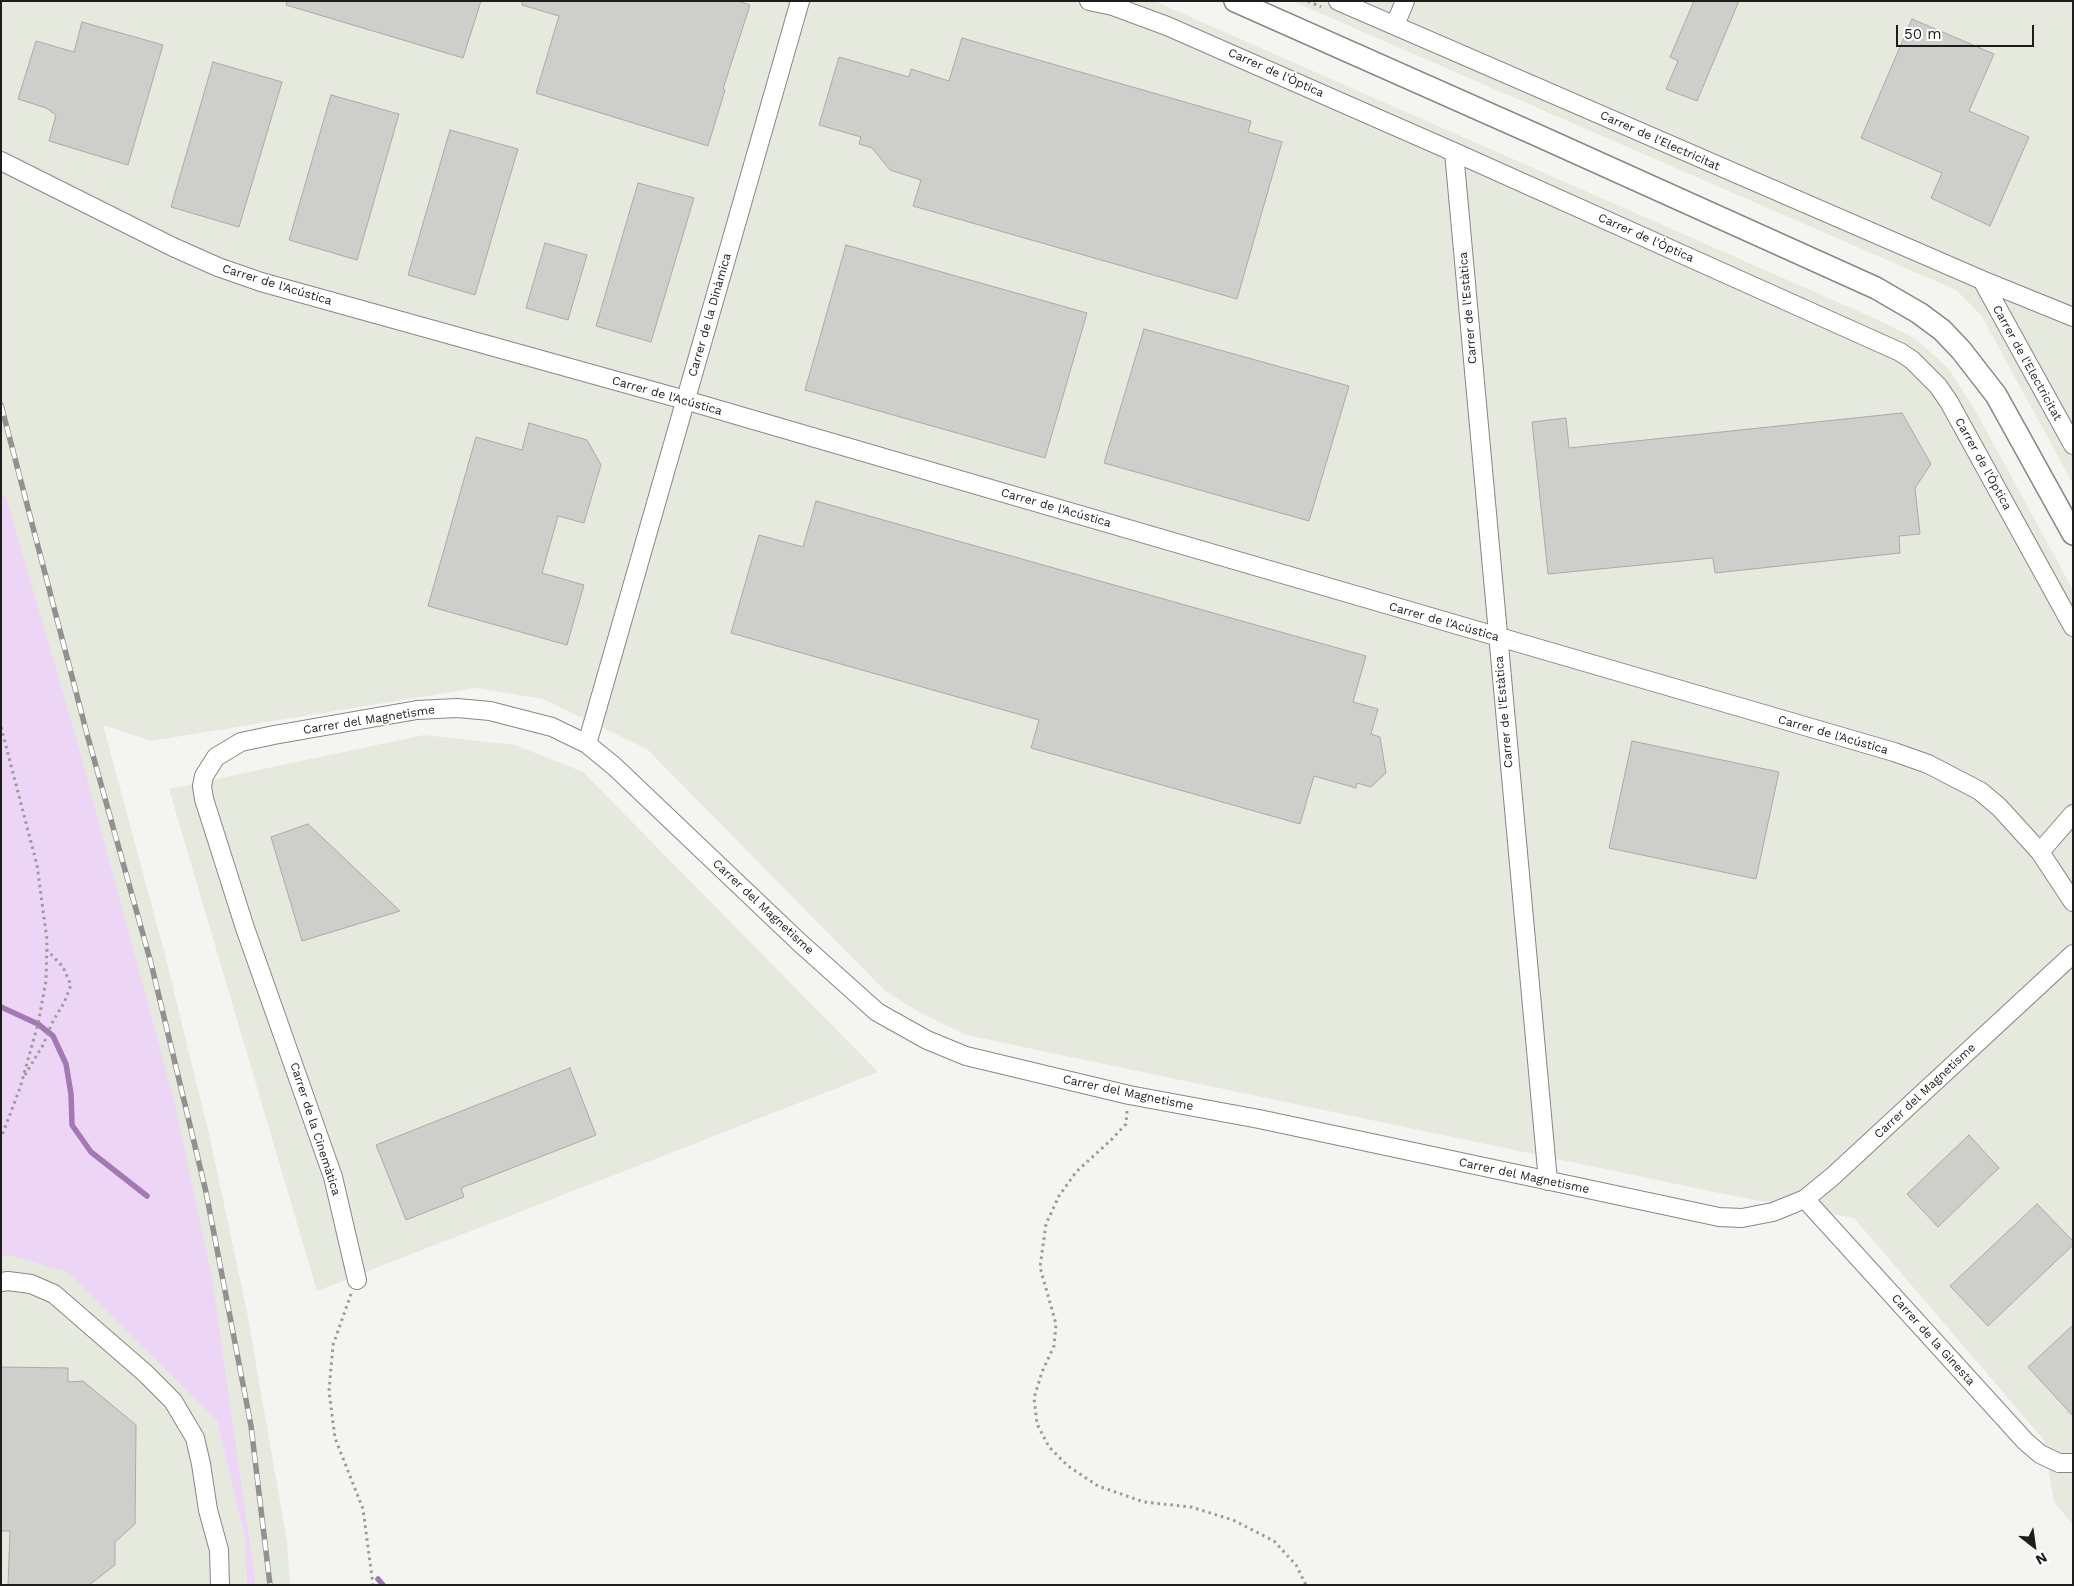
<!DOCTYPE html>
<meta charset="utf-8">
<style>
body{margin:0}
#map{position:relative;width:2074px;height:1586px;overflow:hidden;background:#f4f5f1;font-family:"Work Sans",sans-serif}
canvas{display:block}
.frame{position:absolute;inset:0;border:2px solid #1d1d1c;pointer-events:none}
.north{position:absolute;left:2009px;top:1521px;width:50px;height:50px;-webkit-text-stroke:4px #fff;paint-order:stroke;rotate:150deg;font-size:14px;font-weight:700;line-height:20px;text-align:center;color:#1d1d1c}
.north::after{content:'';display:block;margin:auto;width:18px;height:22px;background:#1d1d1c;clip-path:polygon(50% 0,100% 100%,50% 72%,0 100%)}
.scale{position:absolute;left:1896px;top:25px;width:138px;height:22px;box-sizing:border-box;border:2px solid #1d1d1c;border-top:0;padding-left:6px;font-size:15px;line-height:18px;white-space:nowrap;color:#1d1d1c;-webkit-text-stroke:4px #fff;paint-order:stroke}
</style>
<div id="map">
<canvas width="2074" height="1586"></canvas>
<div class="frame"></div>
<div class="north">N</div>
<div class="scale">50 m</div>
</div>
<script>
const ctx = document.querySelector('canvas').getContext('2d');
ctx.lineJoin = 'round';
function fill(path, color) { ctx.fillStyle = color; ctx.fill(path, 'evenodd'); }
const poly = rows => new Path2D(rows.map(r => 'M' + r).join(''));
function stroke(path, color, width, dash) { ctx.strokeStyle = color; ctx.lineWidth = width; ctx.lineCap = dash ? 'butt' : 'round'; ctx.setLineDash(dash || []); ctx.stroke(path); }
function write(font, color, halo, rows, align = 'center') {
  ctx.font = font + ' "Work Sans",sans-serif'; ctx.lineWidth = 4; ctx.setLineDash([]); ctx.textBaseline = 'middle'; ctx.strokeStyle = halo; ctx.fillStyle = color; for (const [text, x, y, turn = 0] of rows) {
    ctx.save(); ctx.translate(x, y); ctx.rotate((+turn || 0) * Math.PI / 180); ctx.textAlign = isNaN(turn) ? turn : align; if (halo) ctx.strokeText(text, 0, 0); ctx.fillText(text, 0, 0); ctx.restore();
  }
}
const built = poly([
 [1,1,1154,1,1876,319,1916,339,1948,368,1975,410,2073,590,2073,1525,2054,1502,2044,1440,1854,1218,1724,1194,966,1035,921,1013,885,991,647,749,543,699,476,688,151,741,103,725,164,951,209,1134,247,1312,287,1542,290,1585,256,1585,213,1281,174,1099,77,740,6,496,1,493],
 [1292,1,2073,1,2073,484,1981,315,1956,290],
 [424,735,515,745,583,772,878,1072,317,1291,169,789],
 [8,1255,67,1272,217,1421,245,1538,247,1585,1,1585,1,1257]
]);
const green = poly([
 [1,493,6,496,77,740,174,1099,213,1281,256,1585,247,1585,245,1538,217,1421,67,1272,8,1255,1,1257]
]);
const stream = poly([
 [1,1007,38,1024,53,1036,66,1064,71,1094,72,1125,91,1152,147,1196],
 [378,1579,383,1585]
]);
const building = poly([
 [287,1,481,1,463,58,286,5,287,1],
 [522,1,738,1,750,5,723,89,725,90,708,146,536,93,559,16,522,5,522,1],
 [1694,1,1739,1,1697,101,1666,89,1678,61,1670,57,1694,1],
 [1912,19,1994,54,1969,111,2029,137,1990,226,1931,198,1942,173,1861,138,1912,19],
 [82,22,163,45,128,165,49,141,56,115,46,108,18,99,36,41,74,52,82,22],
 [962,38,1251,121,1248,132,1282,142,1237,299,913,206,921,180,890,170,872,148,859,144,861,137,819,125,839,57,909,77,911,69,949,81,962,38],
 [213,62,282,82,239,227,171,207,213,62],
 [331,95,399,114,357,260,289,240,331,95],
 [450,130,518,149,475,295,408,275,450,130],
 [638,183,694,198,651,342,596,326,638,183],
 [545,243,587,255,568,320,526,308,545,243],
 [846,245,1087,313,1045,458,805,390,846,245],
 [1144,329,1349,386,1309,521,1104,463,1144,329],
 [1902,413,1931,464,1915,488,1920,534,1899,536,1900,553,1715,573,1713,558,1548,574,1532,422,1566,418,1569,448,1902,413],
 [529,423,587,440,601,465,584,523,558,516,542,573,584,585,567,645,428,606,476,437,522,450,529,423],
 [816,501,1366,656,1353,702,1378,709,1371,734,1380,737,1386,773,1371,787,1357,783,1356,788,1314,776,1300,824,1031,748,1039,720,731,633,759,535,803,547,816,501],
 [1632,741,1779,772,1756,879,1609,848,1632,741],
 [308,824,400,911,302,941,271,837,308,824],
 [570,1068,596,1135,461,1188,464,1197,406,1220,376,1145,570,1068],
 [1969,1135,1999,1168,1938,1227,1907,1194,1969,1135],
 [2037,1204,2073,1241,2073,1245,1988,1326,1950,1286,2037,1204],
 [2073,1325,2073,1416,2028,1367,2073,1325],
 [1,1367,68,1368,68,1382,83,1381,136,1425,135,1524,115,1542,115,1565,89,1585,8,1585,10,1531,1,1531,1,1367]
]);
const path = poly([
 [1308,1,1321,7],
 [1,727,37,865,47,940,46,981,38,1024,20,1088,1,1138],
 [25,1075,43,1045,53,1021,64,1003,71,985,63,967,46,949],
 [1127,1111,1126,1124,1111,1140,1076,1172,1059,1196,1046,1224,1040,1267,1056,1324,1054,1346,1042,1372,1034,1398,1037,1424,1049,1447,1068,1466,1098,1486,1144,1502,1191,1507,1233,1520,1274,1541,1296,1565,1306,1585],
 [351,1294,333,1345,329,1391,335,1438,363,1509,373,1585]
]);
const minor = poly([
 [1089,1,1113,6,1167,26,1454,152,1900,352,1912,360,1938,386,1949,402,2073,627],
 [1338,1,1982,280,2073,317],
 [1395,25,1405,1],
 [1454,152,1548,1181],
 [1,161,173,247,218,267,261,282,685,400,1894,752,1928,764,1980,791,1999,807,2040,852,2073,902],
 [1982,280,2073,445],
 [587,744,800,1],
 [2040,852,2073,814],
 [1805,1199,2025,1441,2040,1454,2059,1463,2073,1463],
 [357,1280,333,1177,245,928,204,799,202,786,204,776,216,757,241,742,274,735,417,710,457,708,490,711,552,727,587,744,615,767,799,942,877,1012,927,1040,966,1056,1129,1095,1259,1119,1719,1217,1742,1218,1773,1212,1805,1199,1832,1177,2073,954],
 [1,1282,8,1281,31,1284,54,1294,145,1373,173,1401,195,1438,201,1464,208,1510,219,1550,220,1585]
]);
const tertiary = poly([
 [1235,1,1539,136,1876,288,1919,313,1942,330,1961,350,1996,395,2073,534]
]);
const rail = poly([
 [1,405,87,734,151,963,206,1192,251,1426,270,1585]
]);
const streetNames = [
 ["Carrer de l'Òptica",1276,73,24],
 ["Carrer de l'Electricitat",1660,141,24],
 ["Carrer de l'Òptica",1646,238,24],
 ["Carrer de l'Acústica",277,285,17],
 ["Carrer de l'Estàtica",1468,308,-95],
 ["Carrer de la Dinàmica",710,315,-74],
 ["Carrer de l'Electricitat",2027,363,61],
 ["Carrer de l'Acústica",667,396,16],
 ["Carrer de l'Òptica",1983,464,61],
 ["Carrer de l'Acústica",1056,508,16],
 ["Carrer de l'Acústica",1444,622,16],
 ["Carrer de l'Estàtica",1504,712,-95],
 ["Carrer del Magnetisme",369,720,-9],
 ["Carrer de l'Acústica",1833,735,16],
 ["Carrer del Magnetisme",763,907,43],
 ["Carrer del Magnetisme",1925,1091,-43],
 ["Carrer del Magnetisme",1128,1093,12],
 ["Carrer de la Cinemàtica",315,1129,72],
 ["Carrer del Magnetisme",1524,1176,12],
 ["Carrer de la Ginesta",1933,1340,48]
];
fill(built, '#e6e9de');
fill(green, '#edd5f6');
stroke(stream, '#a279b2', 5.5);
fill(building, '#cecfcb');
stroke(building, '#aaaba7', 1);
stroke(minor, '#878885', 20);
stroke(tertiary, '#878885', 24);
stroke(path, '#9a9b98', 3, [2.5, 4]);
stroke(minor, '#fff', 18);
stroke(tertiary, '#fff', 21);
stroke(rail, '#91928f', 5.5);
stroke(rail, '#fff', 4, [11]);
write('12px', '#1d1d1c', '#fff', streetNames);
</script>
